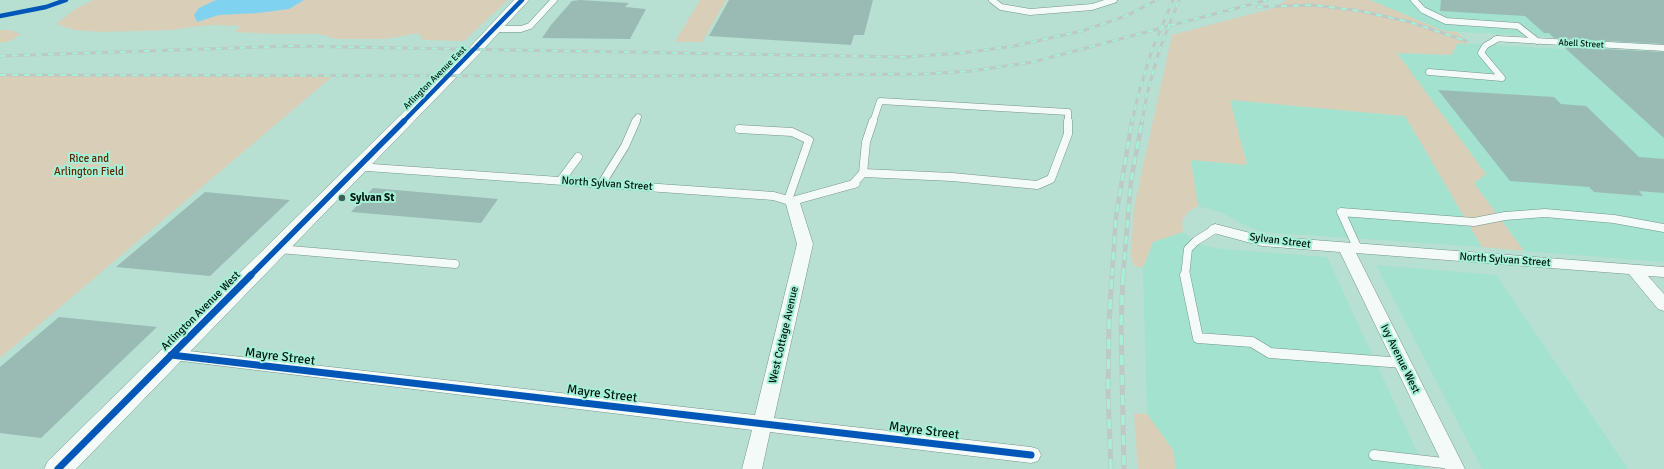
<!DOCTYPE html>
<style>
body{margin:0}
canvas{display:block;background:#b7dfd2}
</style>
<canvas width="1664" height="469"></canvas>
<script>
const ctx = document.querySelector('canvas').getContext('2d');
ctx.lineJoin = 'round';
function fill(path, color) { ctx.fillStyle = color; ctx.fill(path, 'evenodd'); }
const poly = rows => new Path2D(rows.map(r => 'M' + r).join(''));
function stroke(path, color, width, dash) { ctx.strokeStyle = color; ctx.lineWidth = width; ctx.lineCap = dash ? 'butt' : 'round'; ctx.setLineDash(dash || []); ctx.stroke(path); }
function write(font, color, halo, rows, align = 'center') {
  ctx.font = font + ' Signika,sans-serif'; ctx.lineWidth = 4; ctx.setLineDash([]); ctx.textBaseline = 'middle'; ctx.strokeStyle = halo; ctx.fillStyle = color; for (const [text, x, y, turn = 0] of rows) {
    ctx.save(); ctx.translate(x, y); ctx.rotate((+turn || 0) * Math.PI / 180); ctx.textAlign = isNaN(turn) ? turn : align; if (halo) ctx.strokeText(text, 0, 0); ctx.fillText(text, 0, 0); ctx.restore();
  }
}
const built = poly([
 [1370,0,1664,0,1664,43,1444,31],
 [1458,43,1664,55,1664,262,1524,251,1474,183,1486,174,1397,53,1451,55],
 [1230,100,1405,116,1482,247,1261,232,1240,223,1223,213,1198,206,1191,159,1247,164],
 [1183,232,1201,245,1221,249,1327,257,1425,469,1176,469,1173,450,1147,414,1143,268,1153,242],
 [1376,265,1496,275,1628,469,1482,469]
]);
const green = poly([
 [93,0,508,0,464,41,423,40,418,33,385,39,335,39,320,34,279,34,234,32,241,26,210,25,170,30,103,32,74,30,56,24,74,10],
 [700,0,726,0,702,42,675,42],
 [1287,0,1370,0,1444,31,1457,32,1469,44,1458,43,1451,55,1397,53,1486,174,1474,183,1524,251,1482,247,1405,116,1230,100,1247,165,1191,160,1198,206,1188,212,1182,221,1183,232,1153,242,1143,268,1133,265,1131,253,1134,207,1172,35,1274,8],
 [0,30,10,30,21,34,10,41,0,43],
 [0,75,334,75,0,358],
 [1134,413,1147,414,1173,450,1176,469,1138,469]
]);
const water = poly([
 [216,0,304,0,289,9,258,13,219,15,197,22,194,15,199,8]
]);
const building = poly([
 [580,0,629,3,625,7,646,9,630,39,542,38,551,25,572,1],
 [729,0,873,0,864,35,854,35,851,45,709,36],
 [1441,0,1664,0,1664,44,1554,38,1549,33,1544,33,1525,16,1440,11],
 [1564,47,1664,52,1664,138],
 [1438,90,1554,97,1561,104,1586,106,1639,157,1664,159,1664,193,1639,191,1643,196,1594,192,1589,187,1510,181],
 [373,188,498,199,481,223,351,212],
 [205,192,290,200,210,276,116,267],
 [59,317,157,327,41,438,0,433,0,367]
]);
const laneFar2 = poly([
 [992,0,1001,7,1030,12,1092,7,1114,0],
 [1414,0,1423,10,1446,21,1518,26,1537,41],
 [495,29,521,29,530,26,554,0],
 [1429,72,1502,78,1481,53,1485,46,1497,39],
 [636,122,638,117],
 [873,122,880,101,1068,112,1068,122]
]);
const laneFar1 = poly([
 [739,129,792,132,809,140,788,200],
 [863,173,952,177,1037,185,1051,179,1068,134,1068,121],
 [863,173,866,142,873,121],
 [561,180,578,157],
 [602,183,625,146,636,121],
 [853,184,863,173],
 [279,249,455,264],
 [1358,249,1341,212,1474,222,1505,216,1545,213,1614,219,1664,228],
 [1185,276,1188,249,1196,241,1215,229]
]);
const lane = poly([
 [1185,275,1198,338,1252,342,1270,353,1403,363],
 [1374,455,1452,464]
]);
const street = poly([
 [1497,36,1664,45,1664,51,1493,41,1492,39,1493,37,1497,36],
 [358,163,774,192,792,197,853,180,858,181,860,184,858,187,800,203,813,244,774,418,1031,447,1038,449,1041,455,1038,461,1031,463,770,432,762,469,742,469,752,430,165,359,162,355,165,351,171,349,755,415,797,244,786,204,773,200,353,170,351,167,353,164,358,163],
 [1215,224,1262,236,1664,267,1664,277,1648,276,1664,294,1664,311,1658,309,1629,274,1356,253,1465,469,1445,469,1340,252,1262,246,1210,232,1208,229,1210,226,1215,224]
]);
const secondary = poly([
 [514,0,529,0,481,52,76,469,44,469,48,461,471,46,514,0]
]);
const railFar2 = poly([
 [1257,7,1312,5,1361,11,1410,22,1466,41],
 [0,56,291,46,904,57,962,53,1014,46,1082,31,1126,16,1157,0],
 [0,75,633,76,923,74,971,71,1033,62,1267,0],
 [1132,122,1139,92,1152,50,1173,0],
 [1142,122,1147,94,1159,51,1179,0]
]);
const railFar1 = poly([
 [1112,276,1116,216,1132,121],
 [1123,276,1131,181,1142,121]
]);
const rail = poly([
 [1123,275,1121,324,1124,469],
 [1111,469,1108,392,1109,323,1112,275]
]);
const cyclewayFar2 = poly([
 [0,16,46,7,66,0],
 [403,122,522,0]
]);
const cyclewayFar1 = poly([
 [250,276,404,121]
]);
const cycleway = poly([
 [171,355,1031,455],
 [58,469,251,275]
]);
const markers = [
 [342,198,4,"#405e55"]
];
const farStreetnames = [
 ["Abell Street",1581,44,3],
 ["Arlington Avenue East",435,78,-45]
];
const parkNames = [
 ["Rice and",89,159],
 ["Arlington Field",89,172]
];
const streetNames = [
 ["North Sylvan Street",607,184,4],
 ["Sylvan Street",1280,241,7],
 ["North Sylvan Street",1505,260,4],
 ["Arlington Avenue West",201,311,-45],
 ["West Cottage Avenue",784,335,-77],
 ["Ivy Avenue West",1400,359,64]
];
const poiNames = [
 ["Sylvan St",350,198]
];
const nearStreetnames = [
 ["Mayre Street",280,357,7],
 ["Mayre Street",602,394,7],
 ["Mayre Street",924,431,7]
];
fill(built, '#a2e2cf');
fill(green, '#d9cfb9');
fill(water, '#80d2f1');
fill(building, '#99bbb4');
stroke(laneFar2, '#74948a', 7);
stroke(laneFar1, '#74948a', 9);
stroke(lane, '#74948a', 11);
stroke(street, '#74948a', 1);
stroke(secondary, '#74948a', 1);
stroke(laneFar2, '#f4faf8', 6);
stroke(laneFar1, '#f4faf8', 8);
stroke(lane, '#f4faf8', 10);
fill(street, '#f4faf8');
fill(secondary, '#f4faf8');
stroke(railFar2, '#bdc9c5', 3);
stroke(railFar1, '#bdc9c5', 4.5);
stroke(rail, '#bdc9c5', 5);
stroke(railFar2, '#a6f0d8', 2, [6]);
stroke(railFar1, '#a6f0d8', 3, [8]);
stroke(rail, '#a6f0d8', 3.5, [10]);
stroke(cyclewayFar2, '#0057b8', 4.5);
stroke(cyclewayFar1, '#0057b8', 5.5);
stroke(cycleway, '#0057b8', 7);
for (const [x, y, r, color] of markers) { const dot = new Path2D(); dot.arc(x, y, r, 0, 2 * Math.PI); ctx.fillStyle = color; ctx.fill(dot); stroke(dot, '#a6f0d8', 1.5); }
write('9px', '#001811', '#a6f0d8', farStreetnames);
write('11px', '#5b2900', '#a6f0d8', parkNames);
write('11px', '#001811', '#a6f0d8', streetNames);
write('bold 11px', '#001811', '#a6f0d8', poiNames, 'left');
write('13px', '#001811', '#a6f0d8', nearStreetnames);
</script>
